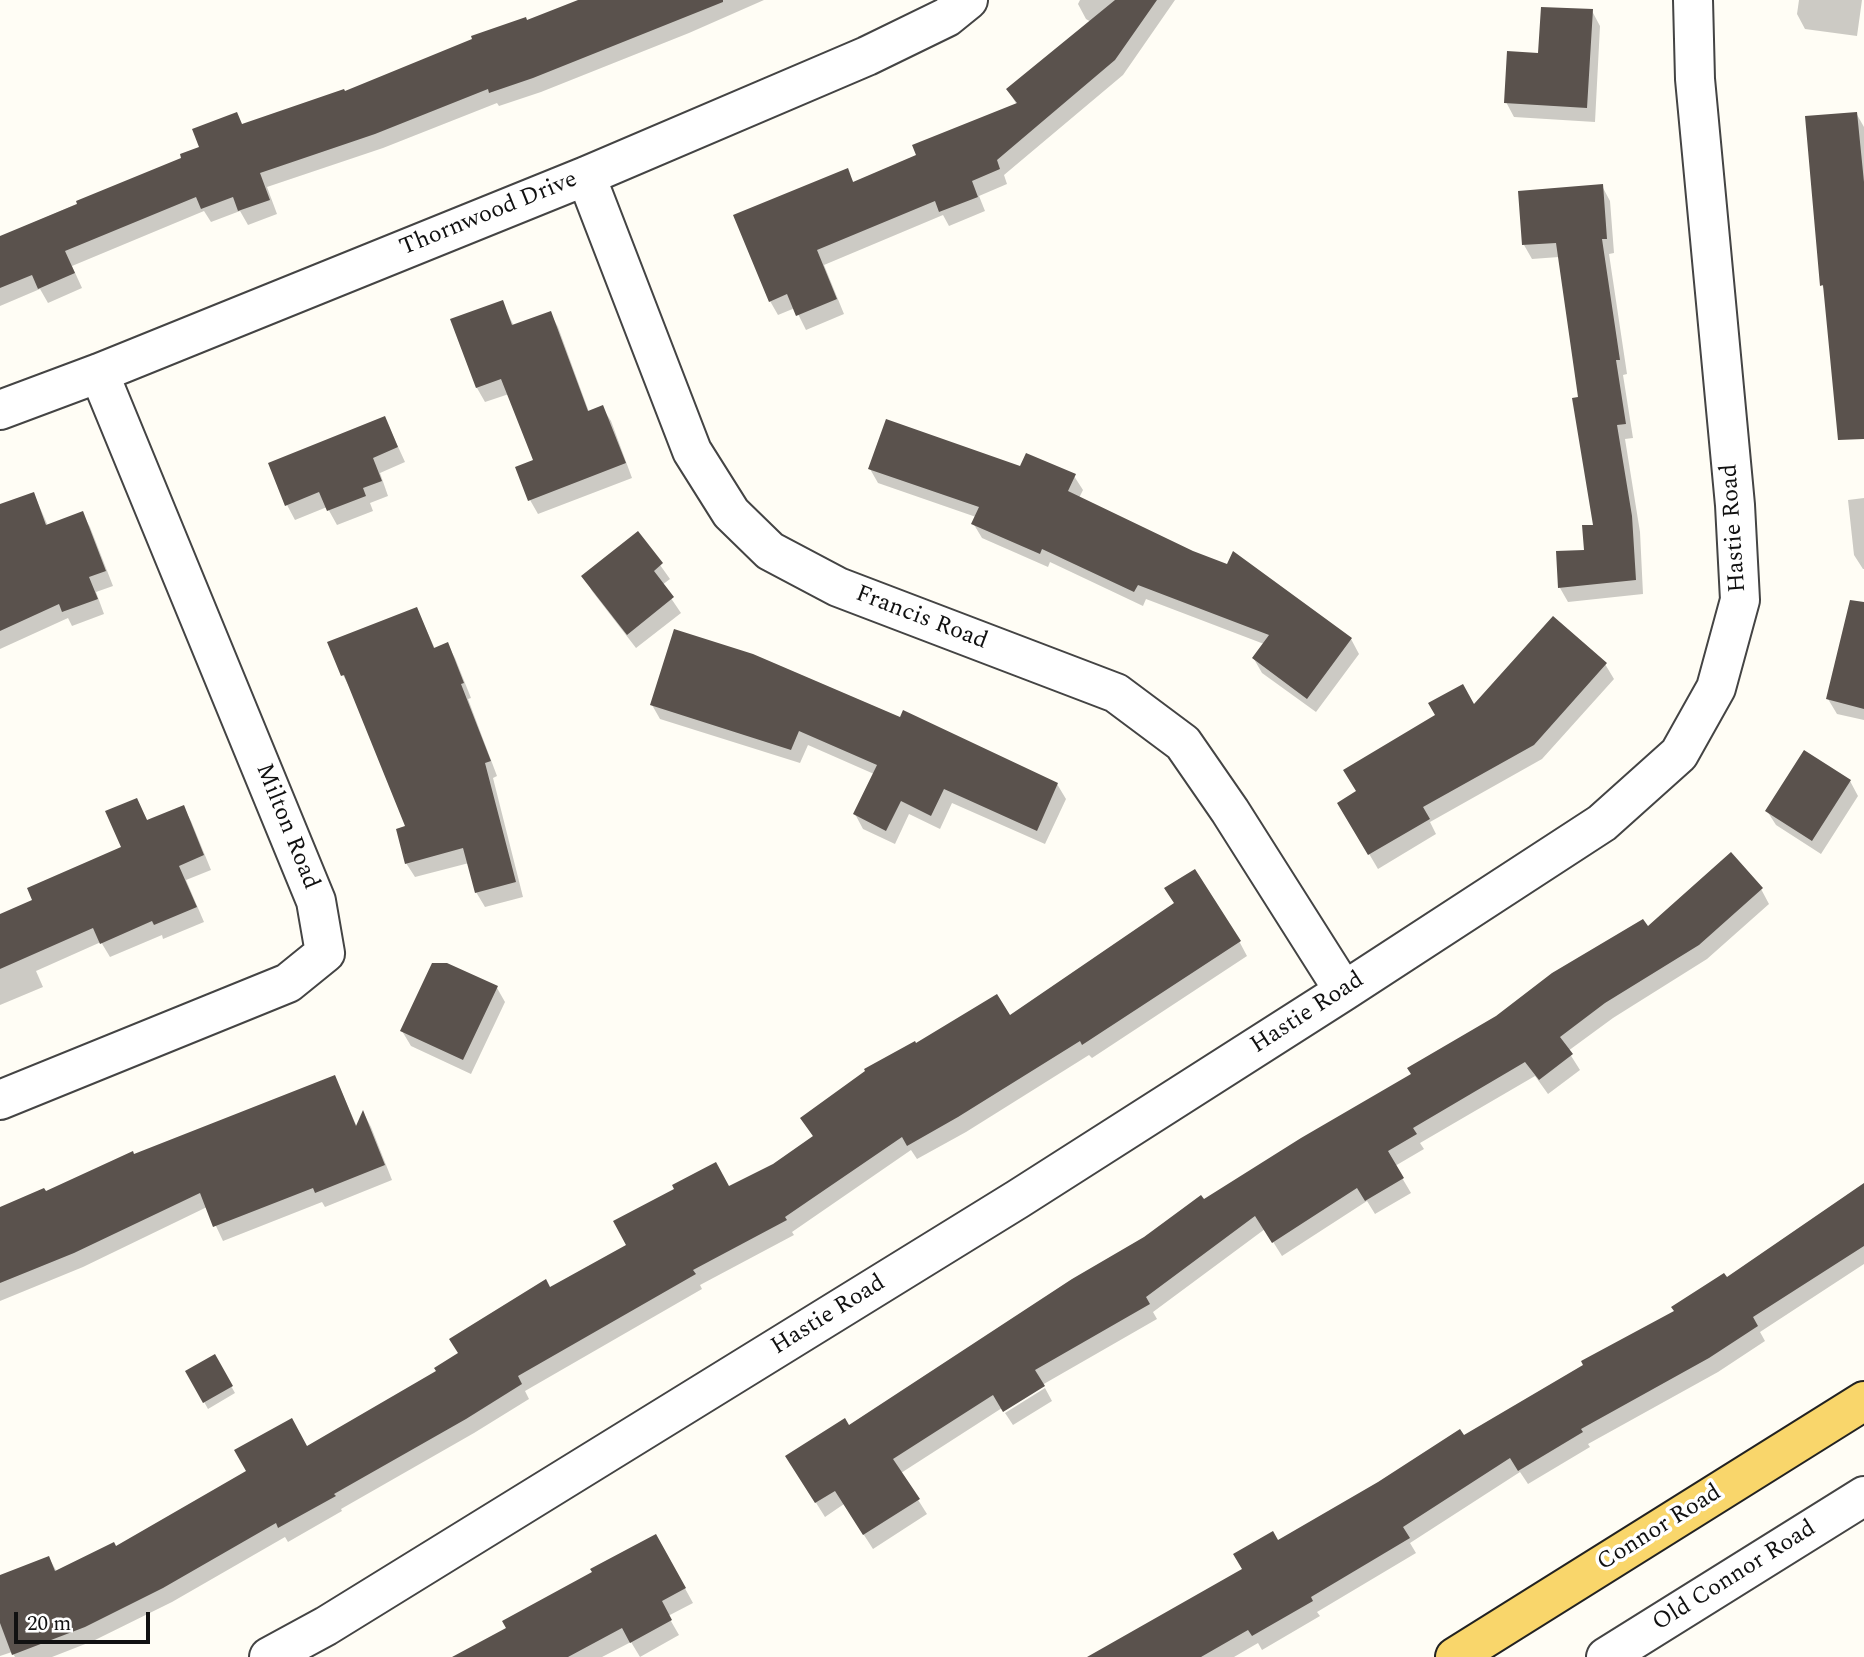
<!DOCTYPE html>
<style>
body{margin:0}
#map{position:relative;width:1864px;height:1657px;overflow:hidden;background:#fffdf5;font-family:Spectral,serif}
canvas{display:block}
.scale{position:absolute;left:14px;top:1612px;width:136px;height:32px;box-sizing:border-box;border:4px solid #111;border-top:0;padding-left:9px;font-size:21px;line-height:24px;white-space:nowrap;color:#111;-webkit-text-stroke:5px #fff;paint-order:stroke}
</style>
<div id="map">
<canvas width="1864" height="1657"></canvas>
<div class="scale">20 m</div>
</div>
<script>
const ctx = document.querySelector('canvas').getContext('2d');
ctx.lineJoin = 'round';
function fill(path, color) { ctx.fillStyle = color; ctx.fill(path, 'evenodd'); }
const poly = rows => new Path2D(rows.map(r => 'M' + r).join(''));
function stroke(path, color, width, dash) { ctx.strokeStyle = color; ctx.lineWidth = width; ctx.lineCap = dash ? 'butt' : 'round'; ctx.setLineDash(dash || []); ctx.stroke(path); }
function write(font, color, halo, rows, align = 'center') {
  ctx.font = font + ' Spectral,serif'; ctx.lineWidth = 7; ctx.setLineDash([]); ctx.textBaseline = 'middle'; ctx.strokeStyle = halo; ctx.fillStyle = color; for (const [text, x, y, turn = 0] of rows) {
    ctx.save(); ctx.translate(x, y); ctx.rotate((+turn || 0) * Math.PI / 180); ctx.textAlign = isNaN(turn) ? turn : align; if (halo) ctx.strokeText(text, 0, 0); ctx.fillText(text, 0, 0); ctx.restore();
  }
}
const shadow = poly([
 [582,0,764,0,689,33,541,92,499,106,497,103,383,148,267,187,277,214,248,225,240,211,211,222,204,211,72,266,82,288,48,303,40,289,0,306,0,237,183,158,243,126,345,93],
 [1080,0,1175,0,1123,75,1004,175,1007,184,979,196,985,211,949,226,943,215,824,265,844,314,806,330,795,308,778,315,770,301,847,170,854,183,918,156,1017,105,1008,90,1091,22,1086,19,1078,4],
 [1799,0,1862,0,1857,36,1805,29,1797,14],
 [1592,11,1600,26,1595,122,1514,117,1506,102,1540,55],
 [1856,113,1864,127,1864,433,1826,292,1822,285],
 [1602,186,1610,201,1614,253,1609,254,1627,374,1623,375,1633,438,1625,439,1640,532,1643,594,1568,602,1560,588,1558,553,1585,551,1595,527,1580,399,1559,257,1532,259,1524,245],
 [502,302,514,326,550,313,558,327,589,412,602,407,611,421,632,478,538,514,530,500,535,461,509,394,485,402,477,388,453,320],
 [385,418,405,462,380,473,388,496,370,503,373,511,337,525,327,507,295,520,287,505,270,464],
 [1021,468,1074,476,1083,490,1079,498,1351,639,1359,654,1316,712,1262,673,1254,659,1264,644,1146,599,1143,606,1050,562,1048,567,982,538,973,523,976,517,878,483,870,469],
 [34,494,48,526,82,513,90,527,113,586,96,592,104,614,72,626,68,618,0,649,0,506],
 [1864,498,1864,569,1863,569,1854,555,1848,500],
 [638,534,670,579,662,585,681,613,636,648,592,591,584,576],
 [417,609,435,649,447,644,455,658,471,698,468,699,497,776,493,778,523,897,485,907,476,892,469,863,415,877,406,863,407,828,351,690,343,675],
 [676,631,1057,784,1066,799,1045,844,952,803,940,829,909,814,895,844,863,829,855,814,874,774,808,745,800,763,660,719,652,705],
 [1864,638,1864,720,1837,714,1828,699],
 [1605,664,1614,679,1542,759,1430,822,1436,834,1378,869,1339,803,1358,791,1437,715,1474,707],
 [1850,781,1858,796,1821,854,1776,825,1767,811],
 [137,800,148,822,183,807,191,821,211,870,186,880,204,922,163,939,162,935,110,957,101,942,36,971,43,987,0,1005,0,916,34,901,123,848],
 [1761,889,1769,904,1707,959,1613,1018,1568,1051,1580,1070,1548,1094,1535,1076,1420,1143,1424,1149,1395,1166,1411,1193,1375,1214,1367,1201,1282,1256,1265,1229,1153,1312,1157,1319,1002,1408,901,1473,927,1514,873,1549,844,1504,825,1517,796,1471,849,1427,1204,1201,1413,1075,1647,929],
 [1239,941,1247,956,1092,1058,1089,1055,966,1132,917,1159,911,1150,792,1232,794,1235,700,1285,702,1289,525,1391,529,1399,474,1433,341,1509,342,1511,288,1542,285,1537,172,1602,93,1641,52,1657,15,1657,12,1652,0,1656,0,1576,49,1558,57,1572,115,1548,307,1448,438,1372,550,1289,729,1188,774,1165,814,1138,802,1118,916,1045,1009,1017],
 [497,988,505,1002,471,1074,411,1046,402,1031],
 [335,1077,357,1127,364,1114,371,1127,392,1180,325,1207,322,1202,223,1241,207,1207,83,1267,0,1301,0,1209,45,1194,134,1156],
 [1864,1184,1864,1264,1760,1332,1765,1341,1718,1372,1588,1444,1590,1447,1528,1484,1520,1472,1410,1543,1416,1553,1317,1612,1320,1616,1262,1650,1258,1643,1234,1657,1091,1657,1244,1569,1277,1542,1463,1438,1676,1312,1726,1280],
 [214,1356,235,1393,208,1409,187,1371],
 [1045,1388,1052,1401,1013,1425,1005,1413],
 [664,1550,693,1603,668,1616,679,1635,640,1657,631,1642,602,1657,456,1657]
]);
const building = poly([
 [578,0,723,0,723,2,533,78,489,93,488,89,375,134,260,173,270,200,238,211,233,197,201,209,196,197,65,251,75,273,38,289,32,275,0,288,0,236,77,204,76,201,181,158,180,154,199,147,192,129,237,112,242,124,344,89,345,91,472,39,471,36,526,17,527,20],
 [1115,0,1157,0,1115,60,997,160,1000,169,972,181,978,197,939,212,935,201,817,250,837,299,796,316,787,294,769,302,733,215,848,168,853,182,916,155,912,145,1017,103,1006,89],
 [1541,7,1593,9,1587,108,1504,103,1507,51,1538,53],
 [1857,112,1864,182,1864,439,1838,440,1823,285,1820,286,1805,116],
 [1603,184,1607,239,1602,239,1620,360,1616,360,1626,424,1617,425,1632,516,1636,580,1558,588,1556,551,1584,550,1582,525,1593,525,1572,398,1578,397,1556,243,1522,245,1518,191],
 [503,300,512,325,551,311,588,411,603,405,626,463,528,501,515,467,533,460,501,379,476,388,450,319],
 [385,416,398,447,373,458,382,481,363,488,366,496,327,511,319,492,285,506,268,463],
 [886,419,1020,466,1026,453,1076,474,1068,491,1193,551,1227,564,1233,551,1352,638,1307,699,1252,658,1269,635,1138,585,1134,592,1042,549,1040,554,971,524,979,507,868,469],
 [34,492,46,525,83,511,106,571,89,577,98,599,62,612,59,604,0,631,0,504],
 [638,531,663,563,654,571,674,597,627,635,581,576],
 [1850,600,1864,602,1864,709,1826,699],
 [417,607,434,648,448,642,464,683,461,684,491,761,485,763,516,882,475,893,463,848,405,864,396,829,405,826,344,675,341,676,327,642],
 [1553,616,1607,663,1534,745,1423,807,1430,819,1368,855,1337,803,1356,791,1343,770,1435,715,1428,703,1463,684,1474,704],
 [674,629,753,654,900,717,903,710,1058,783,1037,831,944,789,931,816,901,801,886,831,853,814,877,765,799,731,791,750,650,705],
 [1804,750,1851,780,1812,841,1765,811],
 [137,798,147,820,184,805,204,855,179,866,197,907,154,925,152,921,100,944,93,928,0,969,0,914,32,900,27,888,121,847,105,811],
 [1731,852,1763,888,1699,945,1605,1003,1560,1037,1573,1054,1539,1080,1525,1062,1413,1128,1417,1134,1388,1151,1404,1178,1365,1201,1357,1188,1272,1243,1255,1216,1146,1297,1150,1304,1035,1370,1045,1386,1003,1412,993,1395,893,1459,920,1499,863,1535,835,1491,815,1503,785,1456,845,1418,849,1425,1072,1279,1144,1237,1201,1195,1204,1199,1301,1138,1411,1074,1407,1068,1496,1016,1552,973,1643,919,1648,926],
 [1195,869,1241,941,1082,1045,1080,1041,958,1117,907,1146,902,1137,785,1217,787,1220,693,1270,696,1274,518,1376,522,1384,466,1419,334,1494,336,1496,278,1528,276,1523,163,1588,85,1627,12,1655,0,1623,0,1575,49,1556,55,1571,114,1542,116,1546,246,1471,234,1450,292,1418,307,1446,436,1371,434,1368,458,1353,449,1339,546,1279,550,1287,626,1245,613,1221,674,1189,672,1185,716,1162,729,1186,773,1164,813,1136,800,1118,865,1071,864,1069,915,1041,916,1043,997,994,1010,1015,1174,903,1164,888],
 [432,963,447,963,498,986,463,1060,400,1031],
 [335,1075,356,1126,363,1110,385,1165,315,1193,313,1188,213,1227,200,1193,74,1253,0,1283,0,1207,44,1188,46,1191,133,1151,134,1154],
 [1864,1183,1864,1246,1753,1317,1758,1326,1709,1358,1581,1429,1583,1432,1518,1471,1510,1458,1403,1527,1410,1538,1311,1597,1313,1601,1252,1636,1248,1630,1201,1657,1087,1657,1242,1569,1233,1554,1273,1531,1278,1540,1378,1482,1460,1429,1464,1435,1583,1365,1581,1361,1674,1311,1671,1307,1724,1273,1727,1277],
 [215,1354,233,1386,203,1403,185,1371],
 [656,1534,686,1588,662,1601,672,1620,630,1643,622,1628,568,1657,452,1657,506,1628,502,1621,592,1572,590,1569]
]);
const minor = poly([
 [586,176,692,451,731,513,770,551,838,587,1116,693,1183,743,1230,811,1344,991],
 [0,410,99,373,586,176,867,56,947,17,968,0],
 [0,1100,288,983,325,953,316,901,99,373],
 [269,1657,326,1626,1018,1199,1344,991,1602,823,1679,754,1716,688,1740,600,1735,505,1695,79,1693,0],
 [1606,1657,1864,1496]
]);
const major = poly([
 [1455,1657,1864,1401]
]);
const streetNames = [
 ["Thornwood Drive",489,215,-22],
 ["Hastie Road",1735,528,-94],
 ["Francis Road",921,619,21],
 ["Milton Road",286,827,68],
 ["Hastie Road",1308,1014,-33],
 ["Hastie Road",829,1316,-32],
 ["Connor Road",1660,1529,-32],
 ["Old Connor Road",1735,1577,-32]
];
fill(shadow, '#0003');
fill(building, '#5a524d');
stroke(minor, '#444', 42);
stroke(major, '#222', 42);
stroke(minor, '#fff', 38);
stroke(major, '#f9d66b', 38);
write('24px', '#111', '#fff', streetNames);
</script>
